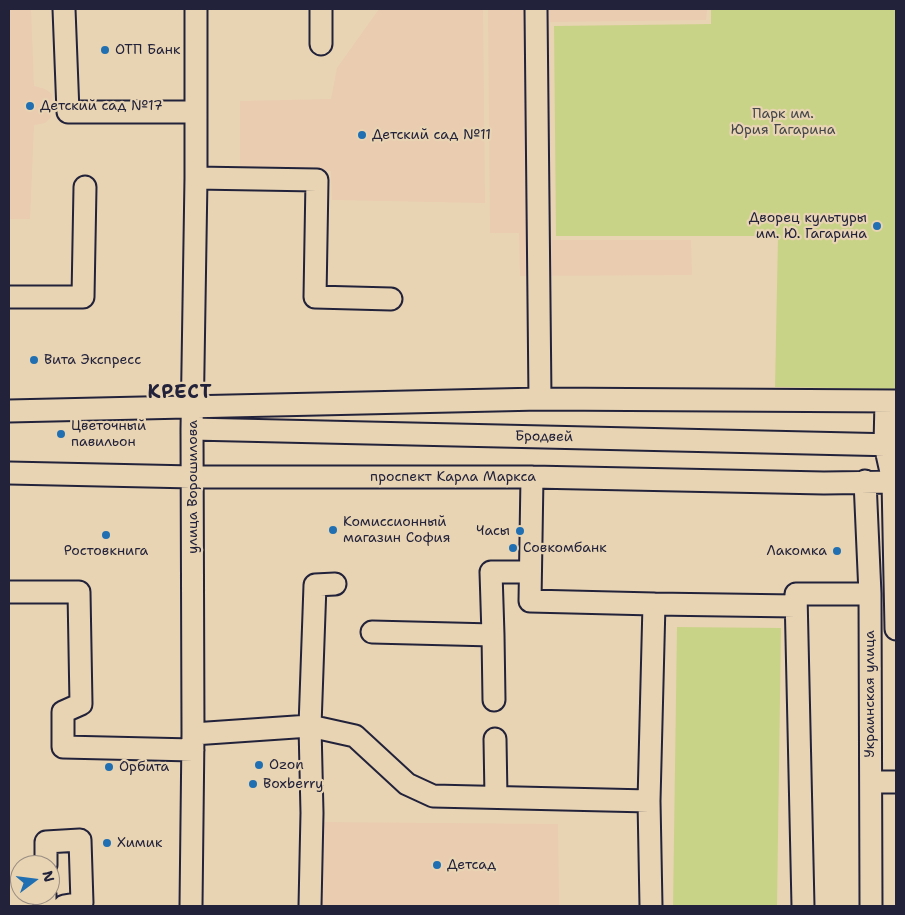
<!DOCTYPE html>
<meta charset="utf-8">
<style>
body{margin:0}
#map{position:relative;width:905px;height:915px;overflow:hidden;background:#e8d4b3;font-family:"Shantell Sans",sans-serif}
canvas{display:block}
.frame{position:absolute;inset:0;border:10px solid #22223b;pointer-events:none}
.north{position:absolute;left:10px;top:855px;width:50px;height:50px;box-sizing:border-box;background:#e8d4b3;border:1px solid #998d83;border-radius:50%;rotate:75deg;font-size:14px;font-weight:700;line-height:20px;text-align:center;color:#22223b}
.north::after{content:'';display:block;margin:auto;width:18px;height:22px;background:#1f6fb2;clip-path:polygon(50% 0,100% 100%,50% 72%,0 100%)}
</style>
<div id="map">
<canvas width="905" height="915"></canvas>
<div class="frame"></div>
<div class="north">N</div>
</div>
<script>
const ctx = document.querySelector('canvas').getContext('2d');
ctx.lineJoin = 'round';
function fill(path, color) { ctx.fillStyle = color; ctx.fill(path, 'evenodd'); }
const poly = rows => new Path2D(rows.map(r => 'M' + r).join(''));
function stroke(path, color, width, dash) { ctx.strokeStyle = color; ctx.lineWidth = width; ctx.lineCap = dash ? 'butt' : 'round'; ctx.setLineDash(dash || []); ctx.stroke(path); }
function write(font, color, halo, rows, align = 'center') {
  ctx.font = font + ' "Shantell Sans",sans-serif'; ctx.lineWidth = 4.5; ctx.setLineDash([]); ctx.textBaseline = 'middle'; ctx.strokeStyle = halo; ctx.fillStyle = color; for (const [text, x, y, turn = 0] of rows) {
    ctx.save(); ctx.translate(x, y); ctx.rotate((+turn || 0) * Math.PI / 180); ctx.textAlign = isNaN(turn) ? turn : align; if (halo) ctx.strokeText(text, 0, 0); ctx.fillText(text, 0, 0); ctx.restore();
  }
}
const built = poly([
 [9,9,31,9,34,86,45,89,52,94,51,117,45,123,34,125,30,219,9,219],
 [379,9,483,9,485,203,332,200,331,171,240,169,240,101,331,99,337,68],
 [488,9,707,9,706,20,550,22,551,240,691,240,692,275,520,276,519,233,490,233],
 [316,822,558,824,559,906,316,906]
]);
const green = poly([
 [711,9,896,9,896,389,775,387,778,236,556,236,554,26,711,24],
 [677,627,781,628,777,906,673,906]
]);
const minor = poly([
 [64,9,68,112,196,112],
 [536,9,540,399],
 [321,44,321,9],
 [196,178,317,180,315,297,391,299],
 [9,297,83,297,85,187],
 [886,401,885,445,893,481,896,629],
 [9,411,540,399,896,401],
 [192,429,896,445],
 [9,473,193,477,532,477,824,483,896,482],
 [532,477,530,601,654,604,649,801,651,906],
 [865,481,870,594,871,906],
 [335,584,315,585,310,726,355,736,407,784,433,796,649,801],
 [9,592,79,592,81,704,63,712,63,747,193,750],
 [654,604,796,606],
 [372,632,493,635,491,572,530,572],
 [493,635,494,700],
 [193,734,310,726,312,813,310,906],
 [495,739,496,797],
 [871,782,896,782],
 [46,865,46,842,80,840,82,903,64,906],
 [45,906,45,895],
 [191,906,193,734,192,429,196,178,196,9],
 [803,906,796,594,870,594]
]);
const markers = [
 [105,50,5,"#1f6fb2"],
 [30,106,5,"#1f6fb2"],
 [362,135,5,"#1f6fb2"],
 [877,226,5,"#1f6fb2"],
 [34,360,5,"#1f6fb2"],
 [61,434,5,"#1f6fb2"],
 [333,530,5,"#1f6fb2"],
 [520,531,5,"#1f6fb2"],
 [106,535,5,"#1f6fb2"],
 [513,548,5,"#1f6fb2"],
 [837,551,5,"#1f6fb2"],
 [259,765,5,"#1f6fb2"],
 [109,767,5,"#1f6fb2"],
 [253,784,5,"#1f6fb2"],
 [107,843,5,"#1f6fb2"],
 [437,865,5,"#1f6fb2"]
];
const poiNames = [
 ["ОТП Банк",115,50],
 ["Детский сад №17",40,106],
 ["Детский сад №11",372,135],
 ["Дворец культуры",867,218,"right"],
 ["им. Ю. Гагарина",867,234,"right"],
 ["Вита Экспресс",44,360],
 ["Цветочный",71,426],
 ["павильон",71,442],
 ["Комиссионный",343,522],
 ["магазин София",343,538],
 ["Часы",510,531,"right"],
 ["Совкомбанк",523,548],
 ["Ростовкнига",106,551,"center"],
 ["Лакомка",827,551,"right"],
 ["Ozon",269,765],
 ["Орбита",119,767],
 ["Boxberry",263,784],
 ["Химик",117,843],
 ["Детсад",447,865]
];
const parkNames = [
 ["Парк им.",783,114],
 ["Юрия Гагарина",783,130]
];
const streetNames = [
 ["Бродвей",544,437,1],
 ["проспект Карла Маркса",453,477],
 ["улица Ворошилова",193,487,-90],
 ["Украинская улица",870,694,-90]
];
const districtNames = [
 ["КРЕСТ",180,393]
];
fill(built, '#eaccb1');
fill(green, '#c9d387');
stroke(minor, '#22223b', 25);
stroke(minor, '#e8d4b3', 21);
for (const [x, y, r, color] of markers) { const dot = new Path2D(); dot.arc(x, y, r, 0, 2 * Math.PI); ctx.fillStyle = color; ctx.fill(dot); stroke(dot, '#e8d4b3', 2); }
write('14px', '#22223b', '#e8d4b3', poiNames, 'left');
write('14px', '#43454a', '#e8d4b3', parkNames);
write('14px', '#22223b', '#e8d4b3', streetNames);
ctx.letterSpacing = '1px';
write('bold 19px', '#22223b', '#e8d4b3', districtNames);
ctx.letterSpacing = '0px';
</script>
